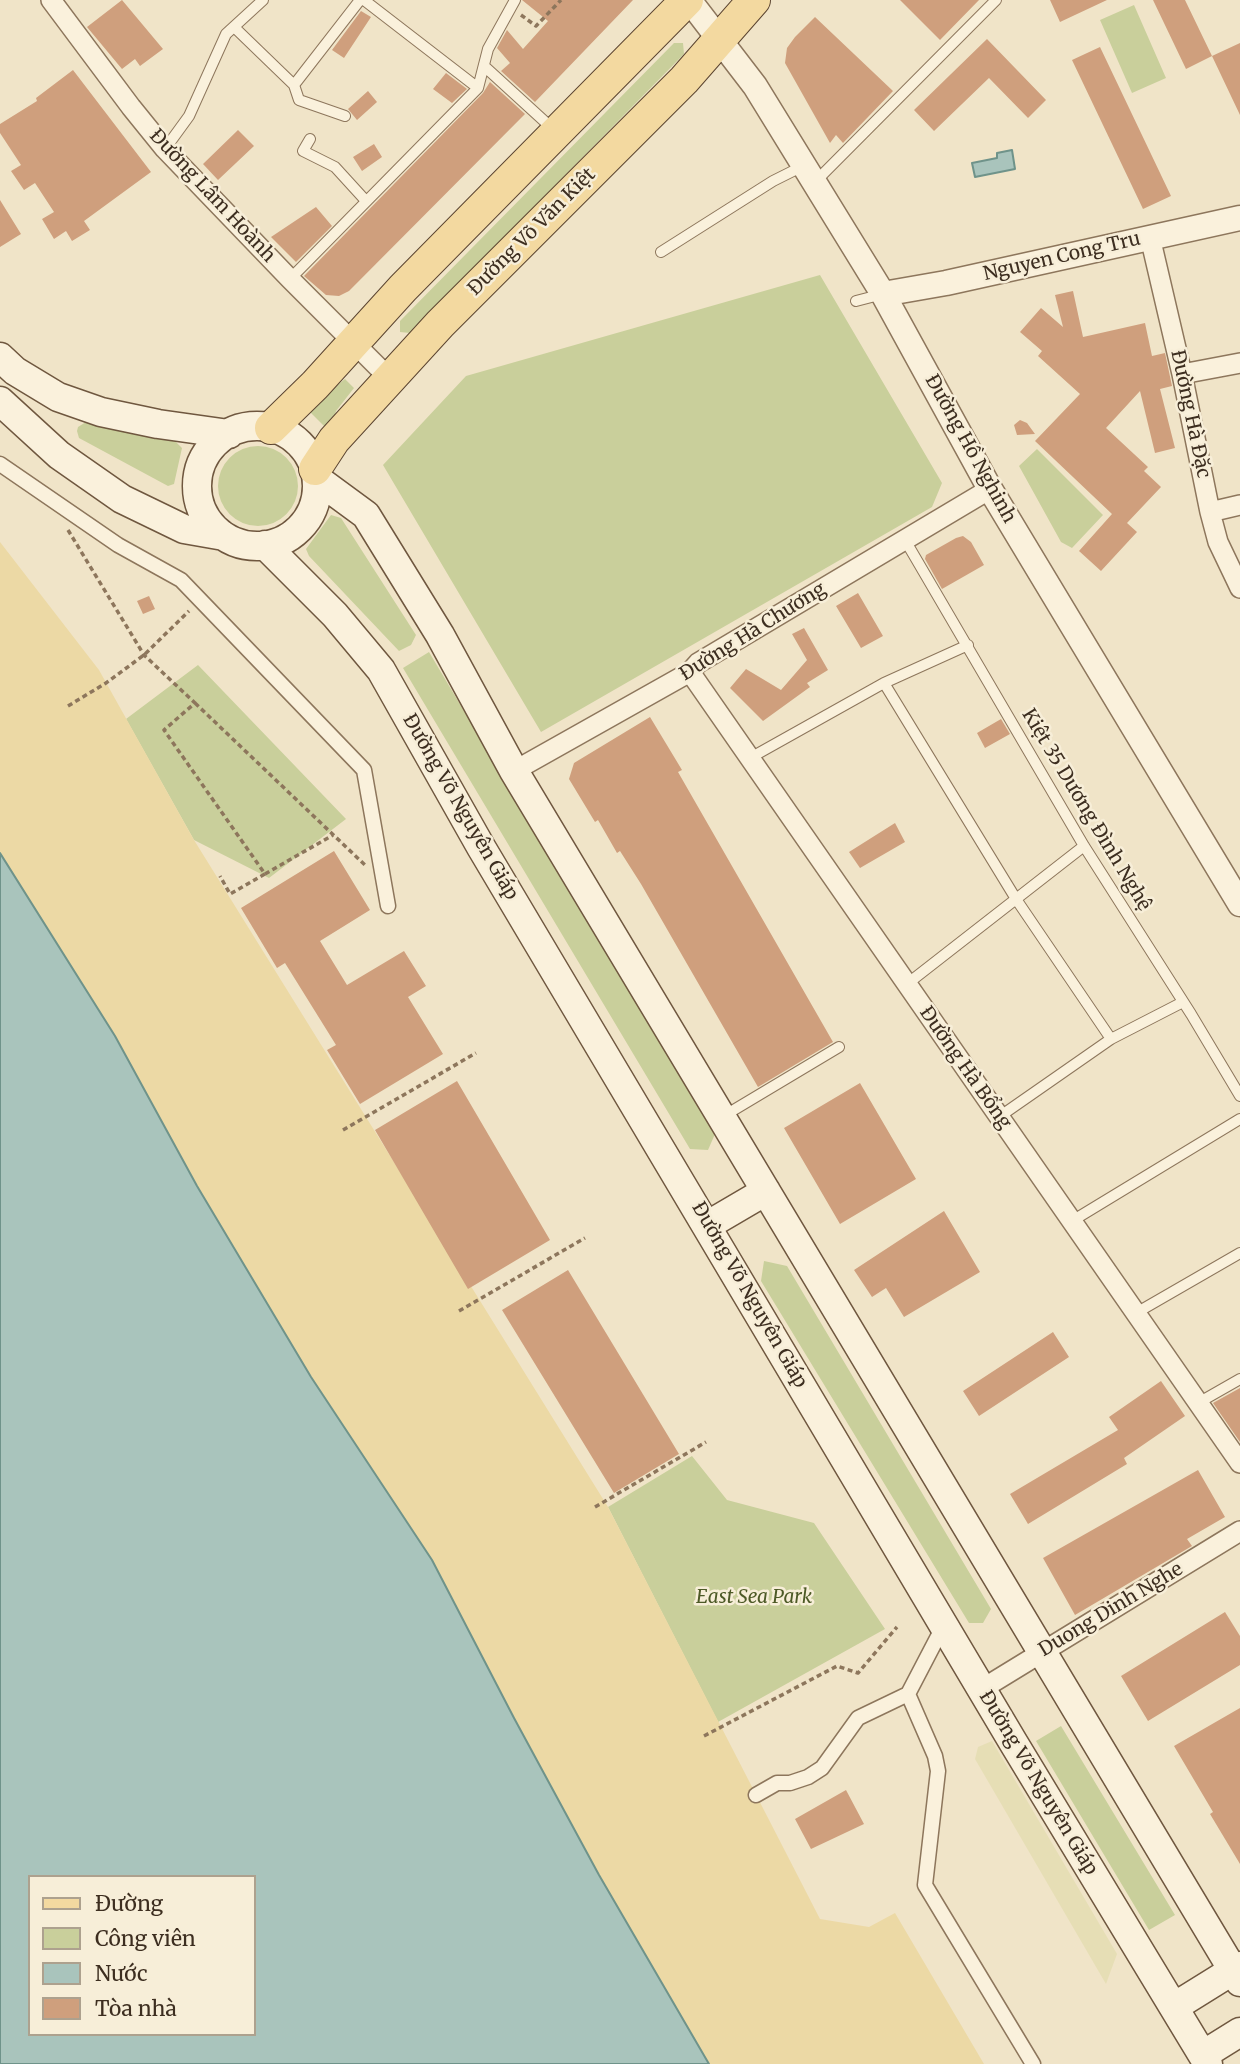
<!DOCTYPE html>
<meta charset="utf-8">
<style>
body{margin:0}
#map{position:relative;width:1240px;height:2064px;overflow:hidden;background:#f0e4c8;font-family:Merriweather,serif}
canvas{display:block}
.legend{position:absolute;left:28px;top:1875px;width:228px;height:161px;box-sizing:border-box;background:#f7eed8;border:2px solid #ada18e;margin:0;padding:9px 12px;list-style:none;font-size:21px;color:#3d2e20}
.legend li{display:flex;align-items:center;gap:14px;height:35px}
.legend b{width:35px;border:2px solid #ada18e}
</style>
<div id="map">
<canvas width="1240" height="2064"></canvas>
<ul class="legend">
<li><b style="height:9px;background:#f3d9a0"></b>Đường</li>
<li><b style="height:19px;background:#c9cf9b"></b>Công viên</li>
<li><b style="height:19px;background:#a9c4bc"></b>Nước</li>
<li><b style="height:19px;background:#cf9f7d"></b>Tòa nhà</li>
</ul>
</div>
<script>
const ctx = document.querySelector('canvas').getContext('2d');
ctx.lineJoin = 'round';
function fill(path, color) { ctx.fillStyle = color; ctx.fill(path, 'evenodd'); }
const poly = rows => new Path2D(rows.map(r => 'M' + r).join(''));
function stroke(path, color, width, dash) { ctx.strokeStyle = color; ctx.lineWidth = width; ctx.lineCap = dash ? 'butt' : 'round'; ctx.setLineDash(dash || []); ctx.stroke(path); }
function write(font, color, halo, rows, align = 'center') {
  ctx.font = font + ' Merriweather,serif'; ctx.lineWidth = 5; ctx.setLineDash([]); ctx.textBaseline = 'middle'; ctx.strokeStyle = halo; ctx.fillStyle = color; for (const [text, x, y, turn = 0] of rows) {
    ctx.save(); ctx.translate(x, y); ctx.rotate((+turn || 0) * Math.PI / 180); ctx.textAlign = isNaN(turn) ? turn : align; if (halo) ctx.strokeText(text, 0, 0); ctx.fillText(text, 0, 0); ctx.restore();
  }
}
const farmland = poly([
 [992,1741,1117,1954,1106,1984,975,1759,978,1747]
]);
const green = poly([
 [1134,5,1166,78,1132,93,1100,20],
 [674,43,683,43,684,54,410,333,400,332,400,321],
 [820,275,942,483,932,507,541,732,383,465,466,376],
 [345,379,354,388,336,411,333,423,325,427,307,409],
 [86,422,173,439,182,448,174,484,168,486,79,438,77,431,78,427],
 '218 486a40 40 0 1 1 80 0a40 40 0 1 1-80 0Z',
 [1037,449,1103,515,1072,548,1061,542,1019,466],
 [331,515,341,518,416,635,411,645,399,651,309,556,306,549],
 [429,652,715,1134,708,1150,690,1149,403,668],
 [198,665,346,819,269,878,194,840,126,719],
 [764,1261,787,1266,991,1609,983,1623,969,1623,761,1281],
 [692,1456,727,1500,814,1523,885,1629,718,1722,608,1507],
 [1061,1726,1175,1915,1149,1930,1036,1741]
]);
const sand = poly([
 [0,542,99,670,194,840,608,1507,820,1919,869,1927,895,1913,984,2064,709,2064,599,1875,514,1718,432,1560,311,1377,197,1186,115,1036,0,853]
]);
const water = poly([
 [1012,150,1015,169,975,177,972,163,997,158,997,153,1012,150],
 [0,853,115,1036,197,1186,311,1377,432,1560,514,1718,599,1875,709,2064,0,2064,0,853],
 [30,1877,254,1877,254,2034,30,2034,30,1877]
]);
const building = poly([
 [122,0,163,49,140,66,135,59,122,69,87,27],
 [522,0,633,0,535,102,501,71,510,63,497,48,507,30,523,49,548,21],
 [900,0,979,0,940,40],
 [1050,0,1107,0,1060,22],
 [1153,0,1185,0,1212,56,1186,69],
 [361,11,371,17,344,58,332,50],
 [815,17,893,91,843,143,836,135,830,143,785,63,787,48,795,37],
 [987,39,1046,100,1028,118,989,78,934,131,914,110],
 [1240,43,1240,115,1212,56],
 [1100,47,1171,196,1143,209,1072,60],
 [73,70,151,172,84,221,90,230,72,241,66,231,54,239,42,219,54,212,35,183,24,190,11,171,21,165,0,133,0,124,37,101,36,98],
 [446,73,467,89,452,103,433,89],
 [490,82,525,114,349,291,339,296,326,295,304,276,483,93],
 [368,91,377,102,357,120,348,109],
 [238,130,254,146,218,180,203,164],
 [374,144,382,157,362,171,353,157],
 [0,200,21,234,0,247],
 [316,207,332,226,296,262,271,237],
 [1073,291,1083,337,1145,323,1152,356,1165,353,1172,386,1160,389,1175,448,1155,453,1140,391,1106,428,1148,467,1144,471,1161,487,1127,523,1137,532,1101,571,1079,551,1112,514,1035,441,1080,394,1038,356,1042,351,1020,332,1041,308,1063,327,1055,295],
 [1020,420,1027,423,1035,434,1017,435,1014,425],
 [963,536,971,542,984,565,942,589,925,559,926,555,956,538],
 [858,593,883,636,861,648,836,606],
 [149,596,155,609,143,614,137,601],
 [804,628,828,670,807,683,810,687,763,721,730,688,746,669,781,690,807,660,792,634],
 [650,717,682,770,678,772,833,1042,758,1087,641,884,620,851,617,853,598,820,595,822,569,779,574,763],
 [1001,719,1010,734,985,748,977,733],
 [895,823,905,842,860,868,849,852],
 [334,851,370,910,320,941,347,985,404,951,426,986,408,997,443,1054,360,1104,327,1050,336,1045,285,963,277,968,241,908],
 [457,1081,550,1240,468,1289,375,1130],
 [860,1083,916,1179,840,1224,784,1128],
 [944,1211,980,1272,904,1317,886,1288,872,1297,854,1270],
 [568,1270,679,1454,614,1493,502,1310],
 [1053,1332,1069,1357,979,1416,963,1391],
 [1161,1381,1185,1416,1124,1458,1127,1464,1028,1524,1010,1494,1118,1430,1109,1417],
 [1240,1388,1240,1442,1213,1403],
 [1198,1470,1225,1517,1187,1539,1192,1546,1075,1615,1043,1558],
 [1225,1612,1240,1636,1240,1665,1148,1721,1121,1676],
 [1240,1708,1240,1864,1210,1814,1213,1812,1174,1746],
 [846,1790,864,1824,811,1849,795,1819]
]);
const path = poly([
 [521,15,536,26,561,0],
 [68,530,144,655,195,703,164,730,265,874,230,894,220,876],
 [195,703,366,866],
 [68,706,106,683,144,655,189,611],
 [265,874,333,835],
 [343,1130,476,1053],
 [459,1311,585,1238],
 [595,1507,706,1442],
 [704,1736,837,1666,858,1673,897,1627]
]);
const service = poly([
 [364,0,478,88],
 [234,27,294,85,360,0],
 [484,66,554,130],
 [294,85,299,100,345,116],
 [310,139,303,151,335,167,366,201],
 [165,149,189,116,226,34,263,0],
 [816,181,996,0],
 [661,252,773,181,803,166],
 [290,279,478,88,488,49,515,0],
 [856,301,883,294],
 [905,540,1084,846,1191,1014,1240,1096],
 [884,683,1016,899,1111,1039],
 [750,758,884,683,968,645],
 [907,984,1084,846],
 [722,1117,839,1047],
 [999,1117,1111,1039,1183,1002],
 [1072,1221,1240,1119],
 [1136,1313,1240,1253],
 [1198,1403,1240,1379]
]);
const pedestrian = poly([
 [0,464,118,545,181,580,364,770,388,906],
 [908,1694,935,1756,938,1771,925,1885,1033,2064],
 [756,1795,777,1783,790,1783,808,1777,822,1768,858,1718,908,1694,944,1625]
]);
const minor = poly([
 [51,0,131,107,165,149,290,279,389,378],
 [1150,237,1182,374,1210,512,1218,542,1240,588],
 [1182,374,1240,363],
 [1210,512,1240,505],
 [690,672,1240,1463],
 [514,771,690,672,698,663,990,489],
 [982,1689,1240,1531]
]);
const tertiary = poly([
 [689,0,755,86,883,294,990,489,1240,904],
 [883,294,946,283,1240,218]
]);
const secondary = poly([
 [0,357,15,371,58,397,101,412,158,424,229,434],
 [0,401,59,455,122,499,184,529,224,536],
 '197 486a60 60 0 1 1 120 0a60 60 0 1 1-120 0Z',
 [317,479,366,515,440,635,514,771,1240,1982],
 [265,545,335,615,381,670,481,847,1013,1742,1208,2064],
 [708,1225,766,1191],
 [1174,2007,1240,1966],
 [1203,2055,1240,2032]
]);
const primary = poly([
 [271,428,315,385,403,288,687,0],
 [315,469,334,440,440,324,684,80,754,0]
]);
const streetNames = [
 ["Đường Lâm Hoành",212,196,47],
 ["Đường Võ Văn Kiệt",532,232,-45],
 ["Nguyen Cong Tru",1062,257,-13],
 ["Đường Hà Đặc",1190,414,78],
 ["Đường Hồ Nghinh",970,449,61],
 ["Đường Hà Chương",753,632,-32],
 ["Đường Võ Nguyên Giáp",460,807,60],
 ["Kiệt 35 Dương Đình Nghệ",1086,810,59],
 ["Đường Hà Bổng",965,1068,55],
 ["Đường Võ Nguyên Giáp",749,1295,60],
 ["Duong Dinh Nghe",1111,1610,-31],
 ["Đường Võ Nguyên Giáp",1038,1783,59]
];
const parkNames = [
 ["East Sea Park",754,1598]
];
fill(farmland, '#e6deb5');
fill(green, '#c9cf9b');
fill(sand, '#ecd9a5');
fill(water, '#a9c4bc');
stroke(water, '#6f938a', 2);
fill(building, '#cf9f7d');
stroke(service, '#8d765c', 12);
stroke(pedestrian, '#8d765c', 17);
stroke(minor, '#8d765c', 22);
stroke(tertiary, '#8d765c', 27);
stroke(secondary, '#6f573f', 31);
stroke(primary, '#5b4430', 34);
stroke(path, '#8d765c', 3.5, [5, 3.5]);
stroke(service, '#faf1dc', 10);
stroke(pedestrian, '#faf1dc', 14);
stroke(minor, '#faf1dc', 19);
stroke(tertiary, '#faf1dc', 24);
stroke(secondary, '#faf1dc', 28);
stroke(primary, '#f3d9a0', 32);
write('19px', '#3d2e20', '#f7eed8', streetNames);
write('italic 19px', '#4d5a26', '#f7eed8', parkNames);
</script>
